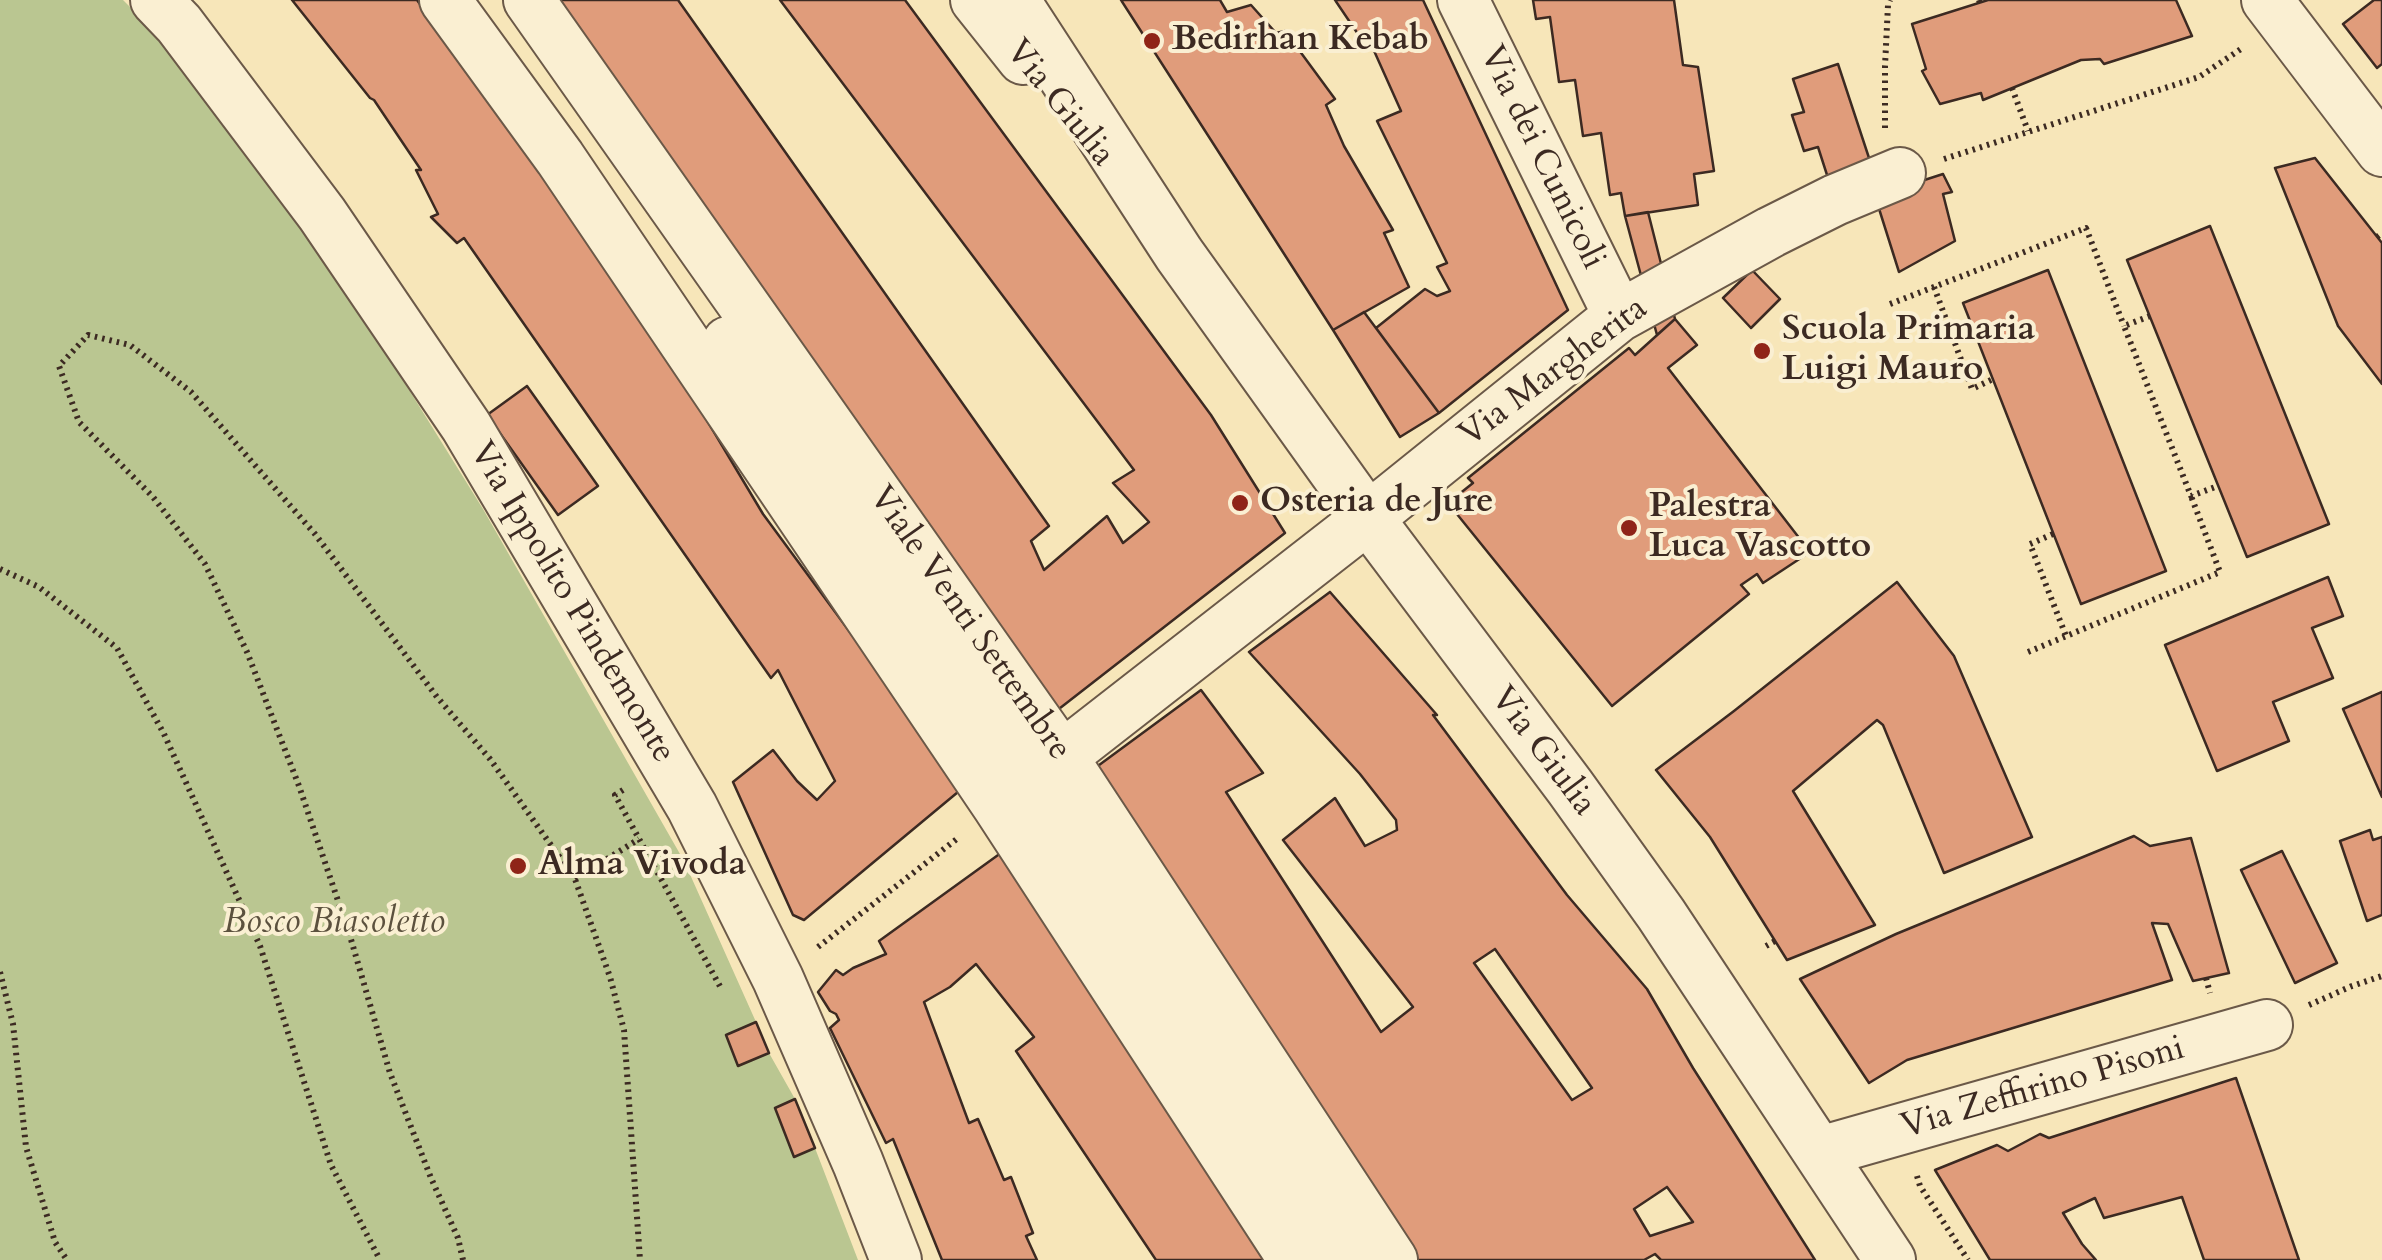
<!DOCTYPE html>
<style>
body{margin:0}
canvas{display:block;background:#f7e6b9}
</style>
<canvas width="2382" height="1260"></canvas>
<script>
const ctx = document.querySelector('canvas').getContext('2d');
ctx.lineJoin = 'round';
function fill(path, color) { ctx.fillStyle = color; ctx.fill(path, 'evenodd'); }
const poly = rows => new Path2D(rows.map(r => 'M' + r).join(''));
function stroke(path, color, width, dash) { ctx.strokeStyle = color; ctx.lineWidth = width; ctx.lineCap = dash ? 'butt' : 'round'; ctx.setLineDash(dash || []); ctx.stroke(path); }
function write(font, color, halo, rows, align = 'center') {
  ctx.font = font + ' Cardo,serif'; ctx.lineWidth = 8; ctx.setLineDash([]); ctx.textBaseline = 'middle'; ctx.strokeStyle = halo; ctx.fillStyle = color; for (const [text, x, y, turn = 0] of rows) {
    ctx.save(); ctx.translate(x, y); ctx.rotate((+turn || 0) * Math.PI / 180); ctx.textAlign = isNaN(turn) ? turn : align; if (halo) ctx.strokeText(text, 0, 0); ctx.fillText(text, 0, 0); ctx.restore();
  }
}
const green = poly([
 [0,0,123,0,184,61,380,343,483,509,684,861,756,1022,726,1035,738,1066,769,1053,795,1099,775,1108,794,1156,815,1148,858,1260,0,1260]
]);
const building = poly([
 [292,0,417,0,570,214,702,412,763,514,964,787,804,920,793,915,733,782,773,750,797,781,817,800,835,781,778,670,771,678,464,238,457,243,431,217,438,214,416,170,421,170,374,100,370,98,292,0],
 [558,0,678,0,1049,526,1031,541,1044,570,1107,516,1123,543,1149,522,1113,483,1134,470,780,0,905,0,1211,415,1285,533,1046,719,558,0],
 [1121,0,1220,0,1227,12,1251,5,1276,33,1285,31,1335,99,1326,105,1344,146,1393,230,1384,233,1409,287,1333,330,1121,0],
 [1335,0,1423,0,1568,310,1439,413,1376,328,1425,289,1437,296,1450,291,1437,267,1447,263,1377,121,1401,111,1371,44,1362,40,1335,0],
 [1533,0,1674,0,1683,65,1698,67,1714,171,1694,174,1698,205,1625,216,1621,193,1610,195,1601,133,1583,136,1575,80,1559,82,1550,17,1536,19,1533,0],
 [1988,0,2176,0,2192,36,2104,64,2100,59,2081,60,1983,100,1981,93,1940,104,1922,71,1926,69,1912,24,1988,0],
 [2374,0,2382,0,2382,64,2377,68,2343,24,2374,0],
 [1838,64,1871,164,1828,178,1818,147,1804,151,1792,115,1804,112,1793,79,1838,64],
 [2315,158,2382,243,2382,384,2338,326,2275,168,2315,158],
 [1943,174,1952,192,1943,194,1955,241,1899,272,1875,196,1943,174],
 [1648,212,1675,319,1657,335,1625,216,1648,212],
 [2210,226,2329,524,2247,557,2127,260,2210,226],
 [1752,270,1780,299,1751,328,1723,298,1752,270],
 [2048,270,2166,571,2081,604,1963,303,2048,270],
 [1364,312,1439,413,1400,437,1333,330,1364,312],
 [1675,319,1697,345,1668,368,1810,552,1763,583,1757,574,1741,585,1749,594,1612,706,1448,503,1473,483,1468,478,1629,348,1635,355,1675,319],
 [527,386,598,486,558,515,487,415,527,386],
 [2328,577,2343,616,2312,628,2333,678,2273,702,2289,741,2217,771,2165,645,2328,577],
 [1897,582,1954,656,2032,837,1944,873,1883,725,1877,720,1793,791,1875,925,1787,960,1710,837,1656,770,1734,711,1897,582],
 [1330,592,1437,715,1433,715,1567,895,1647,989,1693,1068,1815,1260,1661,1260,1655,1254,1644,1260,1415,1260,1091,771,1201,690,1263,773,1226,792,1381,1032,1413,1007,1283,840,1335,798,1365,846,1397,830,1396,820,1360,774,1249,652,1330,592],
 [1495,949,1592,1088,1572,1100,1474,963,1495,949],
 [1667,1187,1693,1222,1650,1236,1634,1209,1667,1187],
 [2382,692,2382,797,2343,709,2382,692],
 [2370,830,2373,840,2382,837,2382,915,2367,921,2340,841,2370,830],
 [2134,836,2150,846,2191,838,2229,973,2193,981,2168,924,2152,923,2172,980,1907,1060,1869,1083,1800,979,1896,934,2134,836],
 [1005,850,1269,1260,1156,1260,1016,1051,1034,1037,976,964,950,987,924,1002,969,1123,978,1119,1004,1180,1011,1177,1033,1233,1026,1236,1037,1260,942,1260,893,1139,886,1143,830,1028,839,1020,836,1014,830,1011,818,992,836,970,843,975,853,968,886,954,879,941,1005,850],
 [2282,851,2337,963,2295,983,2241,870,2282,851],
 [756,1022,769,1053,738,1066,726,1035,756,1022],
 [2236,1078,2299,1260,2204,1260,2182,1197,2104,1218,2095,1198,2063,1213,2082,1244,2096,1260,1990,1260,1935,1170,1997,1145,2008,1151,2040,1134,2049,1138,2236,1078],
 [795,1099,815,1148,794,1157,775,1108,795,1099]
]);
const path = poly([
 [1979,0,1980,3],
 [2012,88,2028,131],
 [1885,128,1885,66,1888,5,1890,0],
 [1944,159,2199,77,2241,49],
 [2377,237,2382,233],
 [1934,287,1972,389,1993,379],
 [1890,304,2086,228,2124,326],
 [2150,316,2124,326,2191,496,2218,486],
 [2053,534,2030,544,2066,636],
 [0,569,39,587,117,648,164,734,260,946,331,1165,380,1260],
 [2028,652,2220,572,2191,496],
 [623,790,615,795,722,990],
 [575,879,639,839],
 [1766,946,1775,941],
 [818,947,958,838],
 [0,972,13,1024,26,1147,55,1242,67,1260],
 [2206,978,2210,993],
 [2309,1005,2352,986,2382,976],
 [1917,1176,1920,1186,1968,1260],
 [463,1260,458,1238,431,1178,390,1073,350,936,299,786,247,652,205,564,153,497,79,422,59,366,88,335,130,345,191,392,315,534,437,697,490,759,575,879,610,977,624,1030,640,1260]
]);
const minor = poly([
 [156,0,179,24,322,214,466,426,692,807,778,979,858,1163,896,1260],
 [445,0,560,158,998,806,1294,1260],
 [529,0,1062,757,1392,1260],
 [976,0,1023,59],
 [1014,0,1179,254,1368,518,1570,787,1661,914,1890,1260],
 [1463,0,1619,316],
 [2267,0,2382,151],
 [728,342,1033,779,1343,1260],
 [1037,776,1368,518,1619,316,1771,232,1835,200,1900,173],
 [1820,1152,2267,1025]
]);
const markers = [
 [1152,41,10,"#8f2418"],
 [1762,351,10,"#8f2418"],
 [1240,503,10,"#8f2418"],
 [1629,528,10,"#8f2418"],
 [518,866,10,"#8f2418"]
];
const poiNames = [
 ["Bedirhan Kebab",1172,41],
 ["Scuola Primaria",1782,331],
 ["Luigi Mauro",1782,371],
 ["Osteria de Jure",1260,503],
 ["Palestra",1649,508],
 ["Luca Vascotto",1649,548],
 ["Alma Vivoda",538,866]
];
const streetNames = [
 ["Via Giulia",1059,104,51],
 ["Via dei Cunicoli",1541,158,64],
 ["Via Margherita",1554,373,-37],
 ["Via Ippolito Pindemonte",571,603,59],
 ["Viale Venti Settembre",969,624,55],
 ["Via Giulia",1542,752,53],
 ["Via Zeffirino Pisoni",2043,1089,-16]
];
const parkNames = [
 ["Bosco Biasoletto",334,924]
];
fill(green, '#bac691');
fill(building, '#e09c7b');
stroke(building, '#3c2a22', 2.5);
stroke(minor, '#6b5948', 54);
stroke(path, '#3c2a22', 6, [2.5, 5]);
stroke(minor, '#faefd2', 50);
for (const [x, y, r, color] of markers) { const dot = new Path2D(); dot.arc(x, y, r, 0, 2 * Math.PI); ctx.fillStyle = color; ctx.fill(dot); stroke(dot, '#faefd2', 4); }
write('bold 35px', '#3c2a22', '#faefd2', poiNames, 'left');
write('35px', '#3c2a22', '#faefd2', streetNames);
write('italic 35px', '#5c513e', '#faefd2', parkNames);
</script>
